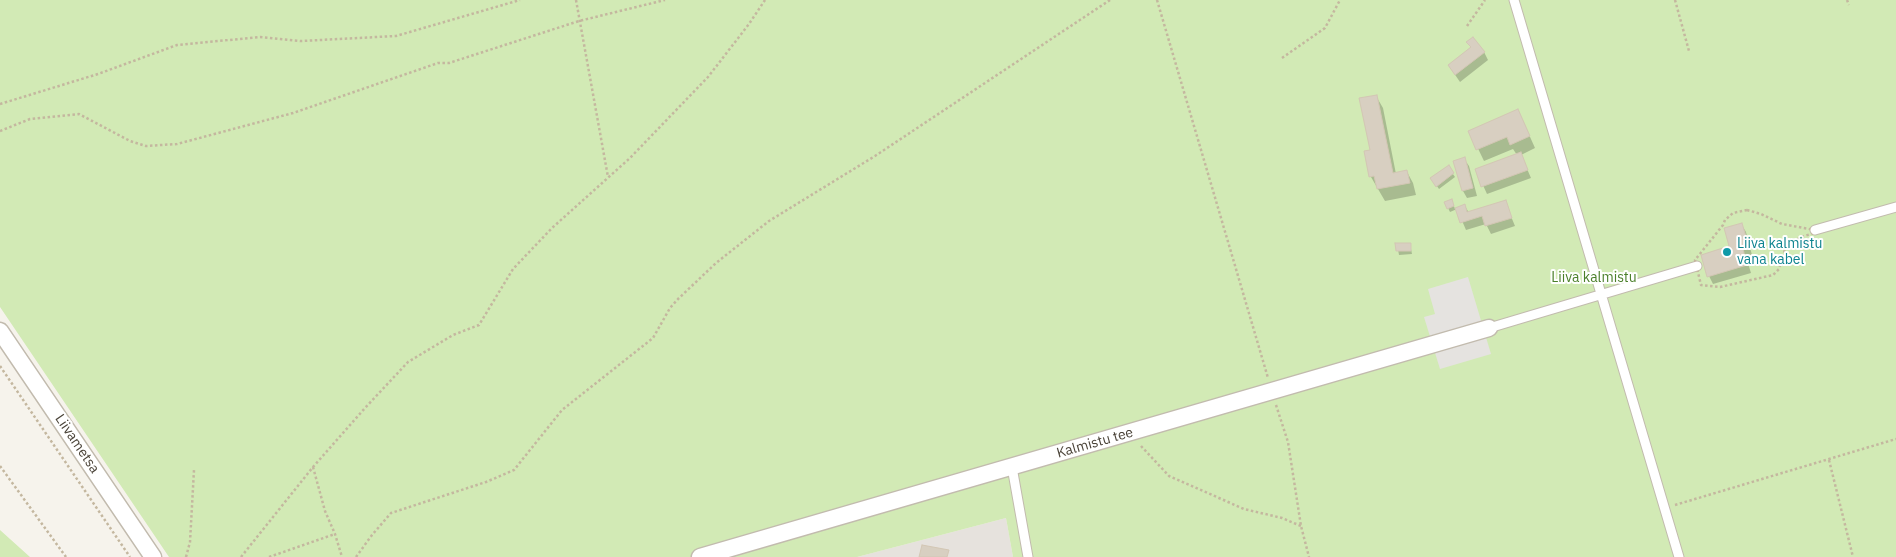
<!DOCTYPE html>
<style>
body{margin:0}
canvas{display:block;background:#f6f3ec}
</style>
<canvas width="1896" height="557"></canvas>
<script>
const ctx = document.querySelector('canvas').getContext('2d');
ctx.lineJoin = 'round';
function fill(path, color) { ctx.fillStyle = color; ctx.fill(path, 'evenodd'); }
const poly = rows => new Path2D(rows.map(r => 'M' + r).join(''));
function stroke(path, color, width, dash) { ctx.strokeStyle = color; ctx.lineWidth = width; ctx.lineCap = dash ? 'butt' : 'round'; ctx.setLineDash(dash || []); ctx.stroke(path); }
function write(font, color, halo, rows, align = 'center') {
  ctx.font = font + ' "IBM Plex Sans",sans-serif'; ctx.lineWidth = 4; ctx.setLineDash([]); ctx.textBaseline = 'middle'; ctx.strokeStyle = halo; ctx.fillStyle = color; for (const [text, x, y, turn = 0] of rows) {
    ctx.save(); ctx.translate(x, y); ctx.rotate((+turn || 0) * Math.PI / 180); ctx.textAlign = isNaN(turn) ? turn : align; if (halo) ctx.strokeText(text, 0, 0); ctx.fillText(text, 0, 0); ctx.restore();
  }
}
const industrial = poly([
 [1006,518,1013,557,857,557]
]);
const green = poly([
 [0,0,1896,0,1896,557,1013,557,1006,518,857,557,169,557,0,307],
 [0,530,30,557,0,557]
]);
const parking = poly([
 [1468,277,1491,354,1440,369,1424,317,1435,314,1428,289]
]);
const shadow = poly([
 [1468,42,1484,52,1488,60,1460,82,1449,66,1471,48],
 [1376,96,1383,108,1396,174,1407,172,1413,183,1416,195,1385,201,1371,177,1366,152,1371,151],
 [1518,110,1535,148,1521,155,1531,178,1487,194,1476,170,1517,155,1513,149,1484,161,1470,132],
 [1464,159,1469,166,1477,196,1467,198,1463,191],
 [1448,167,1455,177,1439,189,1432,179],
 [1452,201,1455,209,1465,206,1469,213,1505,202,1515,226,1491,234,1486,224,1466,230,1457,209,1450,212,1448,208],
 [1741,224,1746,232,1752,255,1746,257,1751,273,1713,284,1709,276,1731,247],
 [1397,244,1410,244,1412,254,1399,255]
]);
const building = poly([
 [1473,37,1485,52,1455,75,1448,65,1471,47,1466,42,1473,37],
 [1377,95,1393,173,1407,170,1410,183,1377,189,1374,176,1369,177,1364,151,1370,150,1359,98,1377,95],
 [1518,109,1530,136,1510,145,1507,137,1476,150,1468,131,1518,109],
 [1521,152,1528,170,1481,187,1475,169,1521,152],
 [1465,157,1473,188,1462,191,1453,161,1465,157],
 [1449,165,1454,173,1436,187,1430,178,1449,165],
 [1452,199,1454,206,1447,209,1444,202,1452,199],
 [1506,200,1512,218,1485,226,1482,216,1460,223,1455,208,1465,204,1467,212,1506,200],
 [1742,223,1749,247,1743,249,1747,265,1707,277,1701,255,1729,246,1724,228,1742,223],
 [1395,243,1411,243,1411,251,1396,251,1395,243],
 [922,545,949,550,947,557,919,557,922,545]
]);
const path = poly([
 [576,0,608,177],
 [1157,0,1268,378],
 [1675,0,1689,51],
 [1847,0,1849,5],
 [1467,26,1485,0],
 [1282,58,1325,28,1340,0],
 [0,104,98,74,177,45,260,37,301,41,396,36,520,0],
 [0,131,30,119,79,114,130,141,146,146,177,144,293,113,438,63,449,63,579,21,665,0],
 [1747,210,1761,214,1782,224,1815,230,1814,233,1801,237,1786,246,1779,269,1773,275,1720,287,1701,285,1695,260,1723,225,1725,220,1733,213,1747,210],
 [0,366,130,557],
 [1276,405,1288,442,1301,526,1309,557],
 [1141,446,1169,476,1244,509,1282,518,1301,526],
 [1829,460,1853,557],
 [0,466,66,557],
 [313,467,325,511,335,534,342,557],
 [1675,505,1896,439],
 [186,557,190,542,194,470],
 [241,557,313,467,365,408,408,362,453,335,479,325,513,269,552,228,630,158,708,77,749,24,765,0],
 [269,557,335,534],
 [356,557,372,535,391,513,486,482,514,470,562,410,653,338,670,308,678,299,716,263,769,221,875,156,1110,0]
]);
const service = poly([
 [1514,0,1679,557],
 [1815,230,1896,207],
 [1489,328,1697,266],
 [1012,467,1028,557]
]);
const minor = poly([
 [0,331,153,557],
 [700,557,1489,328]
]);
const markers = [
 [1727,252,5,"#0f9aa8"]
];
const cultureNames = [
 ["Liiva kalmistu",1737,244],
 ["vana kabel",1737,260]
];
const parkNames = [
 ["Liiva kalmistu",1594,278]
];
const streetNames = [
 ["Kalmistu tee",1095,443,-16],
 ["Liivametsa",77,444,56]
];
fill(industrial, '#e6e2dd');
fill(green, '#d2eab5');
fill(parking, '#e5e3e0');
fill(shadow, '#0003');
fill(building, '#d8cfc1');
stroke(building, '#d3c7b4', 1);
stroke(service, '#c2bbae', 11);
stroke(minor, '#c2bbae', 19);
stroke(path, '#c4b79f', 2.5, [2.5, 2.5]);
stroke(service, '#fff', 9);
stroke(minor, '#fff', 16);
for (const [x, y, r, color] of markers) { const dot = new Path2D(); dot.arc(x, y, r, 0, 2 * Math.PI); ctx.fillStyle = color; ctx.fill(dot); stroke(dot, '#fff', 2); }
write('14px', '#0d838f', '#fff', cultureNames, 'left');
write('14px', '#4a7f2a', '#fff', parkNames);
write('14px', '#4b4439', '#fff', streetNames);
</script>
